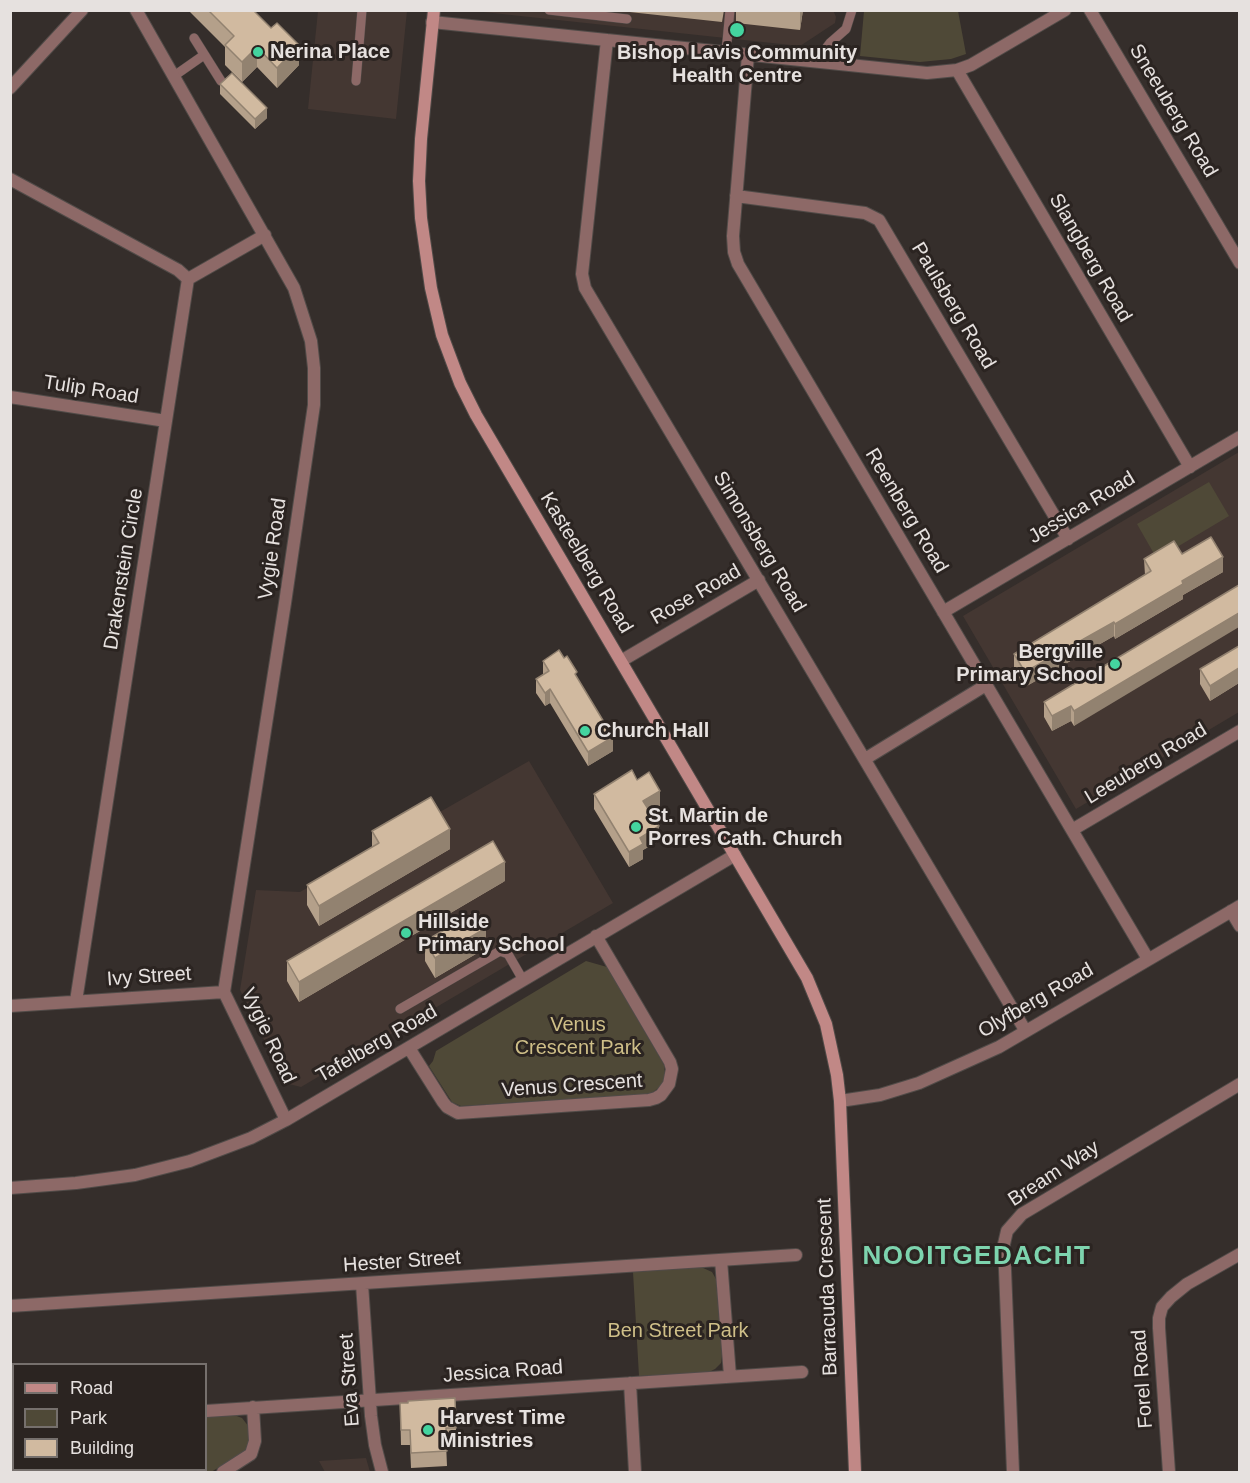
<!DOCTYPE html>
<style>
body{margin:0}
#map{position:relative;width:1250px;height:1483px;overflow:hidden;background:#352e2b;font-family:Arial,sans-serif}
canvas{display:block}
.frame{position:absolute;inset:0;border:12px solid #e6e1df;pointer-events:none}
.legend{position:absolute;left:12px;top:1363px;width:195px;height:108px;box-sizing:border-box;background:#2b2421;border:2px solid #76706d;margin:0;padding:8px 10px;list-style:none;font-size:18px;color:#e6e1df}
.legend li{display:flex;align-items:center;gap:12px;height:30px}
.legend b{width:30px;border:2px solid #76706d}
</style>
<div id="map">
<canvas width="1250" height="1483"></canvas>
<div class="frame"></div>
<ul class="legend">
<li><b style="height:8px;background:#c18886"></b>Road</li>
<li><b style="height:16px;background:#4f4937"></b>Park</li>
<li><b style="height:16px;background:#d1baa0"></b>Building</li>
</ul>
</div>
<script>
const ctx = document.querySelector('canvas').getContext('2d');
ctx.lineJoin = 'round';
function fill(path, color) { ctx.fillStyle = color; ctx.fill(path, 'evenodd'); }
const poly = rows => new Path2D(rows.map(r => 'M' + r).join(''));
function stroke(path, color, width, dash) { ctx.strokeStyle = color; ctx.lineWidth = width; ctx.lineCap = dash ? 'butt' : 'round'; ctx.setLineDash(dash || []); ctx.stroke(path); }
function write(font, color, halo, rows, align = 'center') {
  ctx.font = font + ' Arial,sans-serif'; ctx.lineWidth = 6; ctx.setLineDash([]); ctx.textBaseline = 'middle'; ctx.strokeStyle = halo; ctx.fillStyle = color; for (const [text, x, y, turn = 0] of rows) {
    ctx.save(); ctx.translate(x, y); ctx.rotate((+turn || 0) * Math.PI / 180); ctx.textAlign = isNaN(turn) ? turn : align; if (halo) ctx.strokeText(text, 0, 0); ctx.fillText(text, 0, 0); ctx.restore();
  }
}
const built = poly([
 [833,10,836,17,835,23,800,46,474,11],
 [318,11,407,11,396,119,308,109],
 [1239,452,1239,712,1076,809,963,616],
 [529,761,613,903,301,1087,285,1083,240,990,256,890,300,892],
 [366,1458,370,1472,325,1472,319,1461]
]);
const green = poly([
 [864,11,958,11,966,54,951,59,920,62,860,56],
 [1209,482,1229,516,1157,559,1137,524],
 [586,961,607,967,664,1065,665,1075,662,1085,653,1092,647,1094,461,1106,452,1102,429,1066,433,1061,436,1051],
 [701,1267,712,1272,716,1279,722,1354,721,1363,715,1369,707,1373,639,1376,633,1272],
 [234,1415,242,1418,249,1427,249,1442,247,1449,240,1455,211,1472,54,1472,52,1470,206,1470,206,1416]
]);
const lane = poly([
 [549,10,627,19],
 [194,38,221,81],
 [726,52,730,10],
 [816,62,830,43,846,29,852,10],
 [174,76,204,55],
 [356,81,362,10],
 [400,1009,500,951,508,954,523,980]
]);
const street = poly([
 [136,10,294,288,311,341,314,368,314,405,285,603,224,992,286,1120],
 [1090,10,1240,263],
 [432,22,927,73,957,70,971,65,1065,10],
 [607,40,582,274,585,288,1025,1030],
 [748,55,733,236,734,252,738,264,1148,959],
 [957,70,1190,467],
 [10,88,82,10],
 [10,179,178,270,188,279],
 [736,196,865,213,879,220,1068,539],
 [188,279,265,235],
 [10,397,166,421],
 [943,612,1240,437],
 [621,661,759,580],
 [865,759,986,685],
 [1072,830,1240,731],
 [1231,911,1240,926],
 [76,1001,188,279],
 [10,1006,224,992],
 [409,1048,443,1102,447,1107,458,1113,649,1100,656,1098,661,1095,669,1084,672,1069,670,1062,596,936],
 [840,1101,880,1095,919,1083,999,1047,1240,906],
 [10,1188,76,1183,135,1175,190,1161,251,1138,286,1120,735,855],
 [721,1260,730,1376],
 [362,1284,371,1416,375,1445,382,1472],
 [10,1306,796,1255],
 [630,1383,635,1472],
 [10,1410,14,1415],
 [206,1411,802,1372],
 [46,1470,48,1472],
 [223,1472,251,1454,255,1441,253,1407],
 [1013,1472,1004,1244,1007,1231,1022,1214,1240,1084],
 [1169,1472,1159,1328,1159,1318,1162,1307,1171,1297,1187,1284,1240,1254]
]);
const secondary = poly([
 [434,10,421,139,419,181,421,218,431,288,442,335,460,383,476,415,807,978,826,1024,837,1075,840,1101,855,1472]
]);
const wall = poly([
 [188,10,253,10,299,65,277,88,257,67,242,82,225,65,225,47],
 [611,10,724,10,722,22],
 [736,10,803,10,800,30,736,23],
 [220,84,267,118,255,129,220,94],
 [1182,554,1223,572,1183,595,1183,599,1115,639,1114,636,1025,687,1014,669,1014,654,1145,575,1144,559],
 [1239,585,1074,726,1071,721,1052,731,1044,717,1044,702],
 [1239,646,1239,683,1210,701,1200,684,1200,669],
 [543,661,577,677,613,751,588,766,550,703,545,706,536,693,536,679,543,675],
 [594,794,660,806,650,812,659,841,643,850,643,859,629,867,594,809],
 [372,831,450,849,319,926,307,905,307,885,372,847],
 [505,881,299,1002,287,981,287,961],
 [425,941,486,948,435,978,425,961],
 [400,1403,456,1428,456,1443,446,1443,447,1466,411,1468,410,1445,401,1445]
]);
const shadedWall = poly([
 [800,10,803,10,800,30],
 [299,45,299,65,277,88,277,68],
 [257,47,257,67,242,82,242,62],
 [267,108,267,118,255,129,255,119],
 [1223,557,1223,572,1183,595,1183,599,1115,639,1115,624,1182,581],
 [1239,613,1239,627,1074,726,1074,711],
 [1114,622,1114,636,1025,687,1025,672],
 [1239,668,1239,683,1210,701,1210,686],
 [550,689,550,703,545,706,545,693],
 [1071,706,1071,721,1052,731,1052,716],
 [613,737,613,751,588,766,588,752],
 [660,791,660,806,643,816,643,801],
 [659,826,659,841,643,850,643,859,629,867,629,852,640,838],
 [450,829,450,849,319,926,319,906],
 [505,862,505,881,299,1002,299,982],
 [486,928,486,948,435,978,435,958]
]);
const building = poly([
 [208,10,253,10,271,28,277,23,299,45,277,68,257,47,242,62,225,45,234,36,208,10],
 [232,73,267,108,255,119,220,84,232,73],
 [1211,537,1223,557,1182,581,1183,584,1115,624,1114,622,1025,672,1014,654,1151,571,1144,559,1174,541,1182,554,1211,537],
 [1239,585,1239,613,1074,711,1071,706,1052,716,1044,702,1239,585],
 [1239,646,1239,668,1210,686,1200,669,1239,646],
 [559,650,564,658,567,656,577,672,575,674,613,737,588,752,550,689,545,693,536,679,549,671,543,661,559,650],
 [632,770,637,780,649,772,660,791,643,801,659,826,640,838,643,844,629,852,594,794,632,770],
 [431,797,450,829,319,906,307,885,379,843,372,831,431,797],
 [493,841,505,862,299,982,287,961,493,841],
 [477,911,486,928,435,958,425,941,477,911],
 [455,1398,456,1428,446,1428,447,1451,411,1453,410,1430,401,1430,400,1403,408,1403,408,1401,455,1398]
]);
const markers = [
 [737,30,8,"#44d49f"],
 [258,52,6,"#44d49f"],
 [1115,664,6,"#44d49f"],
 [585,731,6,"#44d49f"],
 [636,827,6,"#44d49f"],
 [406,933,6,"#44d49f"],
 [428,1430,6,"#44d49f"]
];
const poiNames = [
 ["Nerina Place",270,52],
 ["Bishop Lavis Community",737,53,"center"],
 ["Health Centre",737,76,"center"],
 ["Bergville",1103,652,"right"],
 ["Primary School",1103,675,"right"],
 ["Church Hall",597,731],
 ["St. Martin de",648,816],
 ["Porres Cath. Church",648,839],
 ["Hillside",418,922],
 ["Primary School",418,945],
 ["Harvest Time",440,1418],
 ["Ministries",440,1441]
];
const streetNames = [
 ["Sneeuberg Road",1173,111,59],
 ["Slangberg Road",1090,258,60],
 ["Paulsberg Road",953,306,59],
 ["Tulip Road",91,390,9],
 ["Jessica Road",1082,508,-31],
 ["Reenberg Road",906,511,59],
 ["Simonsberg Road",759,542,59],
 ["Vygie Road",273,549,-82],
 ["Kasteelberg Road",586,563,59],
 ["Drakenstein Circle",124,569,-81],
 ["Rose Road",696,595,-30],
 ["Leeuberg Road",1146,764,-31],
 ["Ivy Street",149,977,-4],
 ["Olyfberg Road",1036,1001,-30],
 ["Vygie Road",268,1036,65],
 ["Tafelberg Road",377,1044,-30],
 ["Venus Crescent",572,1086,-4],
 ["Bream Way",1054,1174,-33],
 ["Hester Street",402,1262,-4],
 ["Barracuda Crescent",828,1287,-92],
 ["Jessica Road",503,1372,-4],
 ["Forel Road",1143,1379,-94],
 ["Eva Street",350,1380,-94]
];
const parkNames = [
 ["Venus",578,1025],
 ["Crescent Park",578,1048],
 ["Ben Street Park",678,1331]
];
const districtNames = [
 ["NOOITGEDACHT",977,1257]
];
fill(built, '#443732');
fill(green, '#4f4937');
stroke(lane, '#514b48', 10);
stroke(street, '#514b48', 14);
stroke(secondary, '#514b48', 14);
stroke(lane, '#8d6967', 9);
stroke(street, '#8d6967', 12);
stroke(secondary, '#c18886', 12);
fill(wall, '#b4a08a');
fill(shadedWall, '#928270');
fill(building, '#d1baa0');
stroke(building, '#928270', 1.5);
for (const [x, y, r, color] of markers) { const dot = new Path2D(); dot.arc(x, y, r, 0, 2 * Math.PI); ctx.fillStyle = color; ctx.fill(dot); stroke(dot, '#2b2421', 2); }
write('bold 20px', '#e6e1df', '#2b2421', poiNames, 'left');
write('20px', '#e6e1df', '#2b2421', streetNames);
write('20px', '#cfbf88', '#2b2421', parkNames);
ctx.letterSpacing = '1.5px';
write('bold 26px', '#7dd4ae', '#2b2421', districtNames);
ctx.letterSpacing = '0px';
</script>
